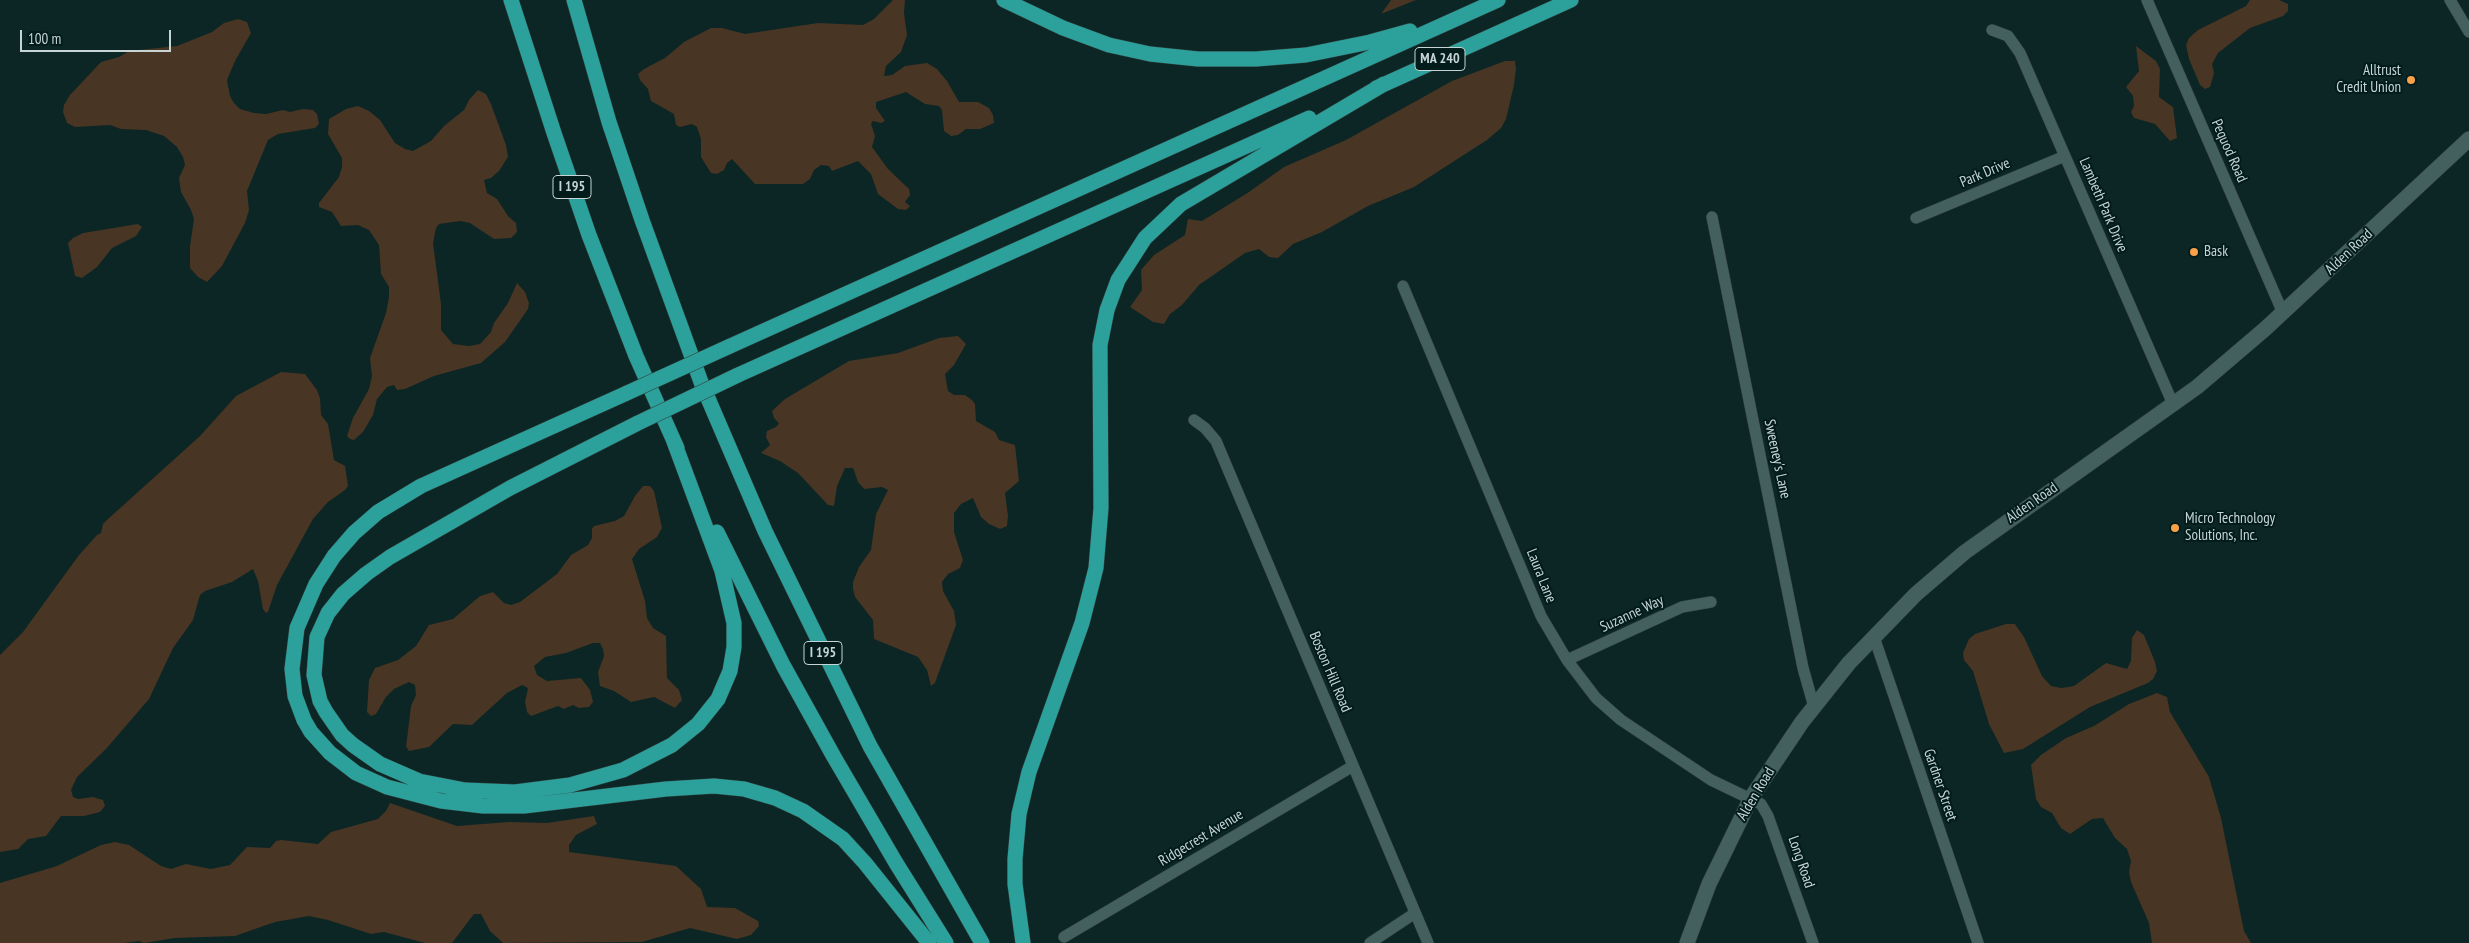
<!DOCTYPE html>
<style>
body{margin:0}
#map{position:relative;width:2469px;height:943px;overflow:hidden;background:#0b2624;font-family:"PT Sans Narrow",sans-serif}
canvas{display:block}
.scale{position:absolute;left:20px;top:30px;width:151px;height:22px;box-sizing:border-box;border:2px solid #c6d5d4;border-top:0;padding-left:6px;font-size:15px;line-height:18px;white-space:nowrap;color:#c6d5d4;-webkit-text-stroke:4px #021c1b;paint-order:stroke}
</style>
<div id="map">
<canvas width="2469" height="943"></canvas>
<div class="scale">100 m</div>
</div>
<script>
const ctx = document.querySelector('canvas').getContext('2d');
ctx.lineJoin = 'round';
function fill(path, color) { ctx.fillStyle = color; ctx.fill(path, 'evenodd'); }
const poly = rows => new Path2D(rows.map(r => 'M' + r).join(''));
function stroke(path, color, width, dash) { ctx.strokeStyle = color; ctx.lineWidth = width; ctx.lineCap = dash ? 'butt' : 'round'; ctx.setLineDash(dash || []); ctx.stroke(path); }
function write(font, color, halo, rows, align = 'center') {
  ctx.font = font + ' "PT Sans Narrow",sans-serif'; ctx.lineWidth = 4; ctx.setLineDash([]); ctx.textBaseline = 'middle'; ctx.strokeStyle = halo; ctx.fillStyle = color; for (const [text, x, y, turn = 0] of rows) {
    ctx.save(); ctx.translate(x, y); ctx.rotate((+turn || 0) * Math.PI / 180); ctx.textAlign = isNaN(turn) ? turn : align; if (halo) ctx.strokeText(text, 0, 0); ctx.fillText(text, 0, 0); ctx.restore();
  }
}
const green = poly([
 [893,0,905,0,904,13,907,35,901,52,886,66,884,76,892,75,905,66,927,63,937,69,947,81,959,102,978,102,989,108,993,115,994,123,980,129,966,129,958,135,951,136,944,131,942,110,939,106,925,104,906,92,876,102,876,108,885,121,881,123,873,121,871,124,875,136,872,147,888,169,909,189,910,195,905,202,910,206,906,210,898,209,878,194,871,174,858,161,832,171,829,166,821,165,814,170,810,179,803,184,755,184,732,159,727,163,724,170,717,174,711,173,701,157,701,139,697,127,692,124,680,127,676,125,674,114,651,101,648,89,640,80,638,74,644,69,665,58,684,42,711,28,722,28,745,34,818,23,863,25,874,19],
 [1391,0,1416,0,1381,14],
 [2250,0,2279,0,2288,4,2288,11,2283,16,2250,28,2218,53,2212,64,2214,73,2210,87,2205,89,2200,85,2189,59,2186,45,2189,38,2198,30,2246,6],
 [238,19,247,22,251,33,235,61,227,80,230,96,234,103,240,109,254,113,266,114,283,110,290,112,303,109,313,110,317,114,319,124,315,128,278,134,268,140,247,191,249,210,245,223,222,266,207,282,198,277,190,268,190,246,194,219,191,210,181,192,179,178,185,165,183,157,177,147,164,136,146,130,121,129,110,125,75,127,67,123,63,112,64,105,70,95,101,62,119,57,129,51,177,46,212,32,224,23],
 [2136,46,2156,61,2160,69,2159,97,2173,107,2177,138,2170,141,2155,124,2134,118,2131,112,2134,106,2133,96,2126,87,2139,71],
 [1505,61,1515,61,1516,69,1514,85,1506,119,1501,128,1487,140,1414,187,1368,206,1322,232,1293,244,1278,258,1269,257,1259,249,1245,253,1199,285,1182,305,1170,314,1164,324,1153,322,1130,307,1142,290,1141,270,1154,255,1185,235,1188,219,1202,221,1249,192,1284,167,1346,140,1452,81],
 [478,90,486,94,491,104,506,145,508,157,499,171,491,178,484,180,487,193,497,199,508,216,516,223,517,232,511,238,494,239,470,223,460,221,439,224,436,228,433,243,441,304,441,330,453,344,469,346,480,344,491,332,494,323,508,303,517,283,525,292,529,303,528,309,505,342,481,363,434,376,405,389,397,390,394,385,387,387,377,399,373,415,363,432,354,440,350,439,347,436,353,418,369,389,372,376,370,358,386,313,389,297,389,287,381,274,379,245,369,230,358,225,341,226,332,212,319,207,319,203,339,177,342,167,342,158,328,134,329,119,346,109,358,106,369,111,380,120,395,143,405,149,413,151,431,141,444,126,464,110,469,100],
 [138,224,142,227,136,236,112,248,97,267,82,278,75,276,68,243,73,238,83,233],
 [958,336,966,344,954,365,945,374,948,391,954,395,965,395,972,400,975,404,976,421,995,432,999,440,1015,445,1019,481,1005,493,1008,516,1007,526,1000,529,989,524,981,517,973,498,961,504,954,513,954,532,963,560,960,568,948,574,942,582,943,591,954,611,956,625,935,683,931,686,927,670,918,657,874,639,873,620,855,597,853,589,853,582,859,567,871,550,876,514,888,490,882,487,864,489,858,482,853,468,845,468,837,486,834,506,828,505,798,473,780,461,761,453,770,445,766,437,767,431,776,427,779,423,774,418,772,411,785,399,849,361,898,353,939,338],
 [281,372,305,374,317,390,320,398,321,415,328,424,334,460,345,466,348,486,345,490,328,502,313,519,277,585,268,612,266,613,263,609,258,581,253,569,232,582,205,591,200,595,193,620,173,648,149,699,106,749,77,777,71,790,73,797,78,799,93,797,103,800,105,806,100,812,84,816,61,816,46,836,28,839,18,849,0,852,0,655,23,632,79,555,97,535,101,533,103,524,108,519,200,436,236,396],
 [643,486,650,486,654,491,662,528,657,537,639,549,632,559,645,601,647,618,653,628,666,636,667,678,679,690,682,700,675,708,654,697,631,702,614,691,600,686,598,672,604,656,603,649,600,643,593,643,566,653,545,657,534,666,537,675,547,681,581,678,590,690,593,702,589,707,579,708,573,705,564,709,558,706,531,716,527,712,525,702,528,688,522,685,507,693,472,725,453,724,429,747,409,751,406,746,407,739,411,706,416,695,415,685,409,682,394,689,386,697,376,714,371,716,367,712,369,680,375,668,398,660,416,646,429,625,453,619,480,596,493,592,504,603,511,605,520,602,557,574,571,555,588,545,592,538,592,529,594,526,615,521,624,516,635,496],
 [2006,624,2015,624,2024,637,2042,676,2051,686,2061,688,2074,686,2106,663,2127,669,2131,661,2132,638,2137,630,2144,635,2155,662,2157,671,2153,679,2148,683,2090,707,2023,749,2004,753,1989,724,1973,671,1964,660,1963,653,1969,639,1975,634],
 [2157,693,2167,697,2170,712,2209,777,2221,818,2244,931,2251,943,2152,943,2149,923,2131,882,2129,872,2131,861,2127,849,2115,838,2103,818,2092,819,2070,834,2061,828,2052,813,2041,807,2036,799,2031,765,2041,755,2066,738,2094,726,2129,704],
 [390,803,457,826,509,822,547,823,594,816,597,824,576,835,569,845,569,852,676,866,701,889,707,907,735,908,758,921,759,926,751,935,737,939,690,928,642,942,503,943,490,931,481,914,474,914,452,943,425,943,384,932,371,934,328,920,309,916,275,922,235,936,175,938,144,943,139,941,124,943,0,943,0,883,57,866,101,845,115,842,129,845,161,866,171,869,186,864,211,869,230,865,247,847,270,848,276,841,281,840,318,844,331,832,378,819,386,811]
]);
const street = poly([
 [2147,0,2283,313],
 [2450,0,2469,32],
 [1992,30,2008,36,2020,53,2173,404],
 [1712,217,1803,668,1814,707],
 [1916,218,2065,156],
 [1403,286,1541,616,1567,660,1596,698,1621,720,1711,780,1761,804,1768,816,1813,943],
 [1194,420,1205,428,1216,441,1428,943],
 [1874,637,1978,943],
 [1567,660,1682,607,1711,602],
 [1064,937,1353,766],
 [1370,943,1415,913]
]);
const secondary = poly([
 [1687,943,1709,884,1751,798,1802,722,1849,663,1916,594,1965,552,2197,387,2265,329,2469,139]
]);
const highway = poly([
 [511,0,554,133,589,235,636,356,677,448],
 [574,0,609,122,642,220,701,382,765,531,870,746,982,943],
 [1004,0,1063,28,1109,45,1150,54,1198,59,1256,59,1306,55,1370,42,1410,31],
 [1376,88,1571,0],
 [728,347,1498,0],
 [738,375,1309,118],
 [627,393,421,486,378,512,354,533,334,556,316,584,297,628,292,669,295,696,304,720,311,732,330,753,356,773,387,787,441,801,483,806,524,806,666,789,714,786,744,789,775,798,803,811,843,839,865,863,929,943],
 [638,423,510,488,390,557,366,574,343,594,328,613,317,637,314,675,320,701,326,712,342,735,353,745,380,764,419,781,465,790,515,792,570,785,623,770,672,745,698,724,718,699,730,671,734,647,734,623,722,571,673,439],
 [717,532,783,665,834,757,896,863,946,943],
 [1023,943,1015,884,1015,859,1019,814,1029,772,1082,623,1096,568,1101,508,1100,345,1107,310,1118,280,1145,238,1181,204,1384,84]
]);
const highwayBridge = poly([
 [627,393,728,347],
 [638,423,738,375]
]);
const markers = [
 [2411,80,5,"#f7a148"],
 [2194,252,5,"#f7a148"],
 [2175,528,5,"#f7a148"]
];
const shields = [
 [1440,59,50],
 [572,187,38],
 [823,653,38]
];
const shieldNames = [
 ["MA 240",1440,59],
 ["I 195",572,187],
 ["I 195",823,653]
];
const poiNames = [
 ["Alltrust",2401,71,"right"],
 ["Credit Union",2401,88,"right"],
 ["Bask",2204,252],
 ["Micro Technology",2185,519],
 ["Solutions, Inc.",2185,536]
];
const streetNames = [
 ["Pequod Road",2229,151,66],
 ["Park Drive",1985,173,-23],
 ["Lambeth Park Drive",2103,205,67],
 ["Alden Road",2349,252,-43],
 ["Sweeney's Lane",1777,459,78],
 ["Alden Road",2032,503,-35],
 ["Laura Lane",1541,576,68],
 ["Suzanne Way",1632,614,-25],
 ["Boston Hill Road",1330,672,67],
 ["Gardner Street",1940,785,71],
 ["Alden Road",1756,794,-59],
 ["Ridgecrest Avenue",1201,838,-31],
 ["Long Road",1801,862,71]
];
fill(green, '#483524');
stroke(street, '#303f3e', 12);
stroke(secondary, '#303f3e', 16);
stroke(highway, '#303f3e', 16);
stroke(street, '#44605e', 11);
stroke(secondary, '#44605e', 15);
stroke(highway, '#2ca09a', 15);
stroke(highwayBridge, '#303f3e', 16, []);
stroke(highwayBridge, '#2ca09a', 15);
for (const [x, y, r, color] of markers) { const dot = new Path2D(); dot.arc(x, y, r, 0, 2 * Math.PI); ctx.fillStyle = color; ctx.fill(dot); stroke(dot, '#021c1b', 2); }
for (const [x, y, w] of shields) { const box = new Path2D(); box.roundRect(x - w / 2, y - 11.5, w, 23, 4); ctx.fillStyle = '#021c1b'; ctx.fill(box); stroke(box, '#c6d5d4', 1); }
write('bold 14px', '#c6d5d4', null, shieldNames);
write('15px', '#c6d5d4', '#021c1b', poiNames, 'left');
write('15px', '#c6d5d4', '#021c1b', streetNames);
</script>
